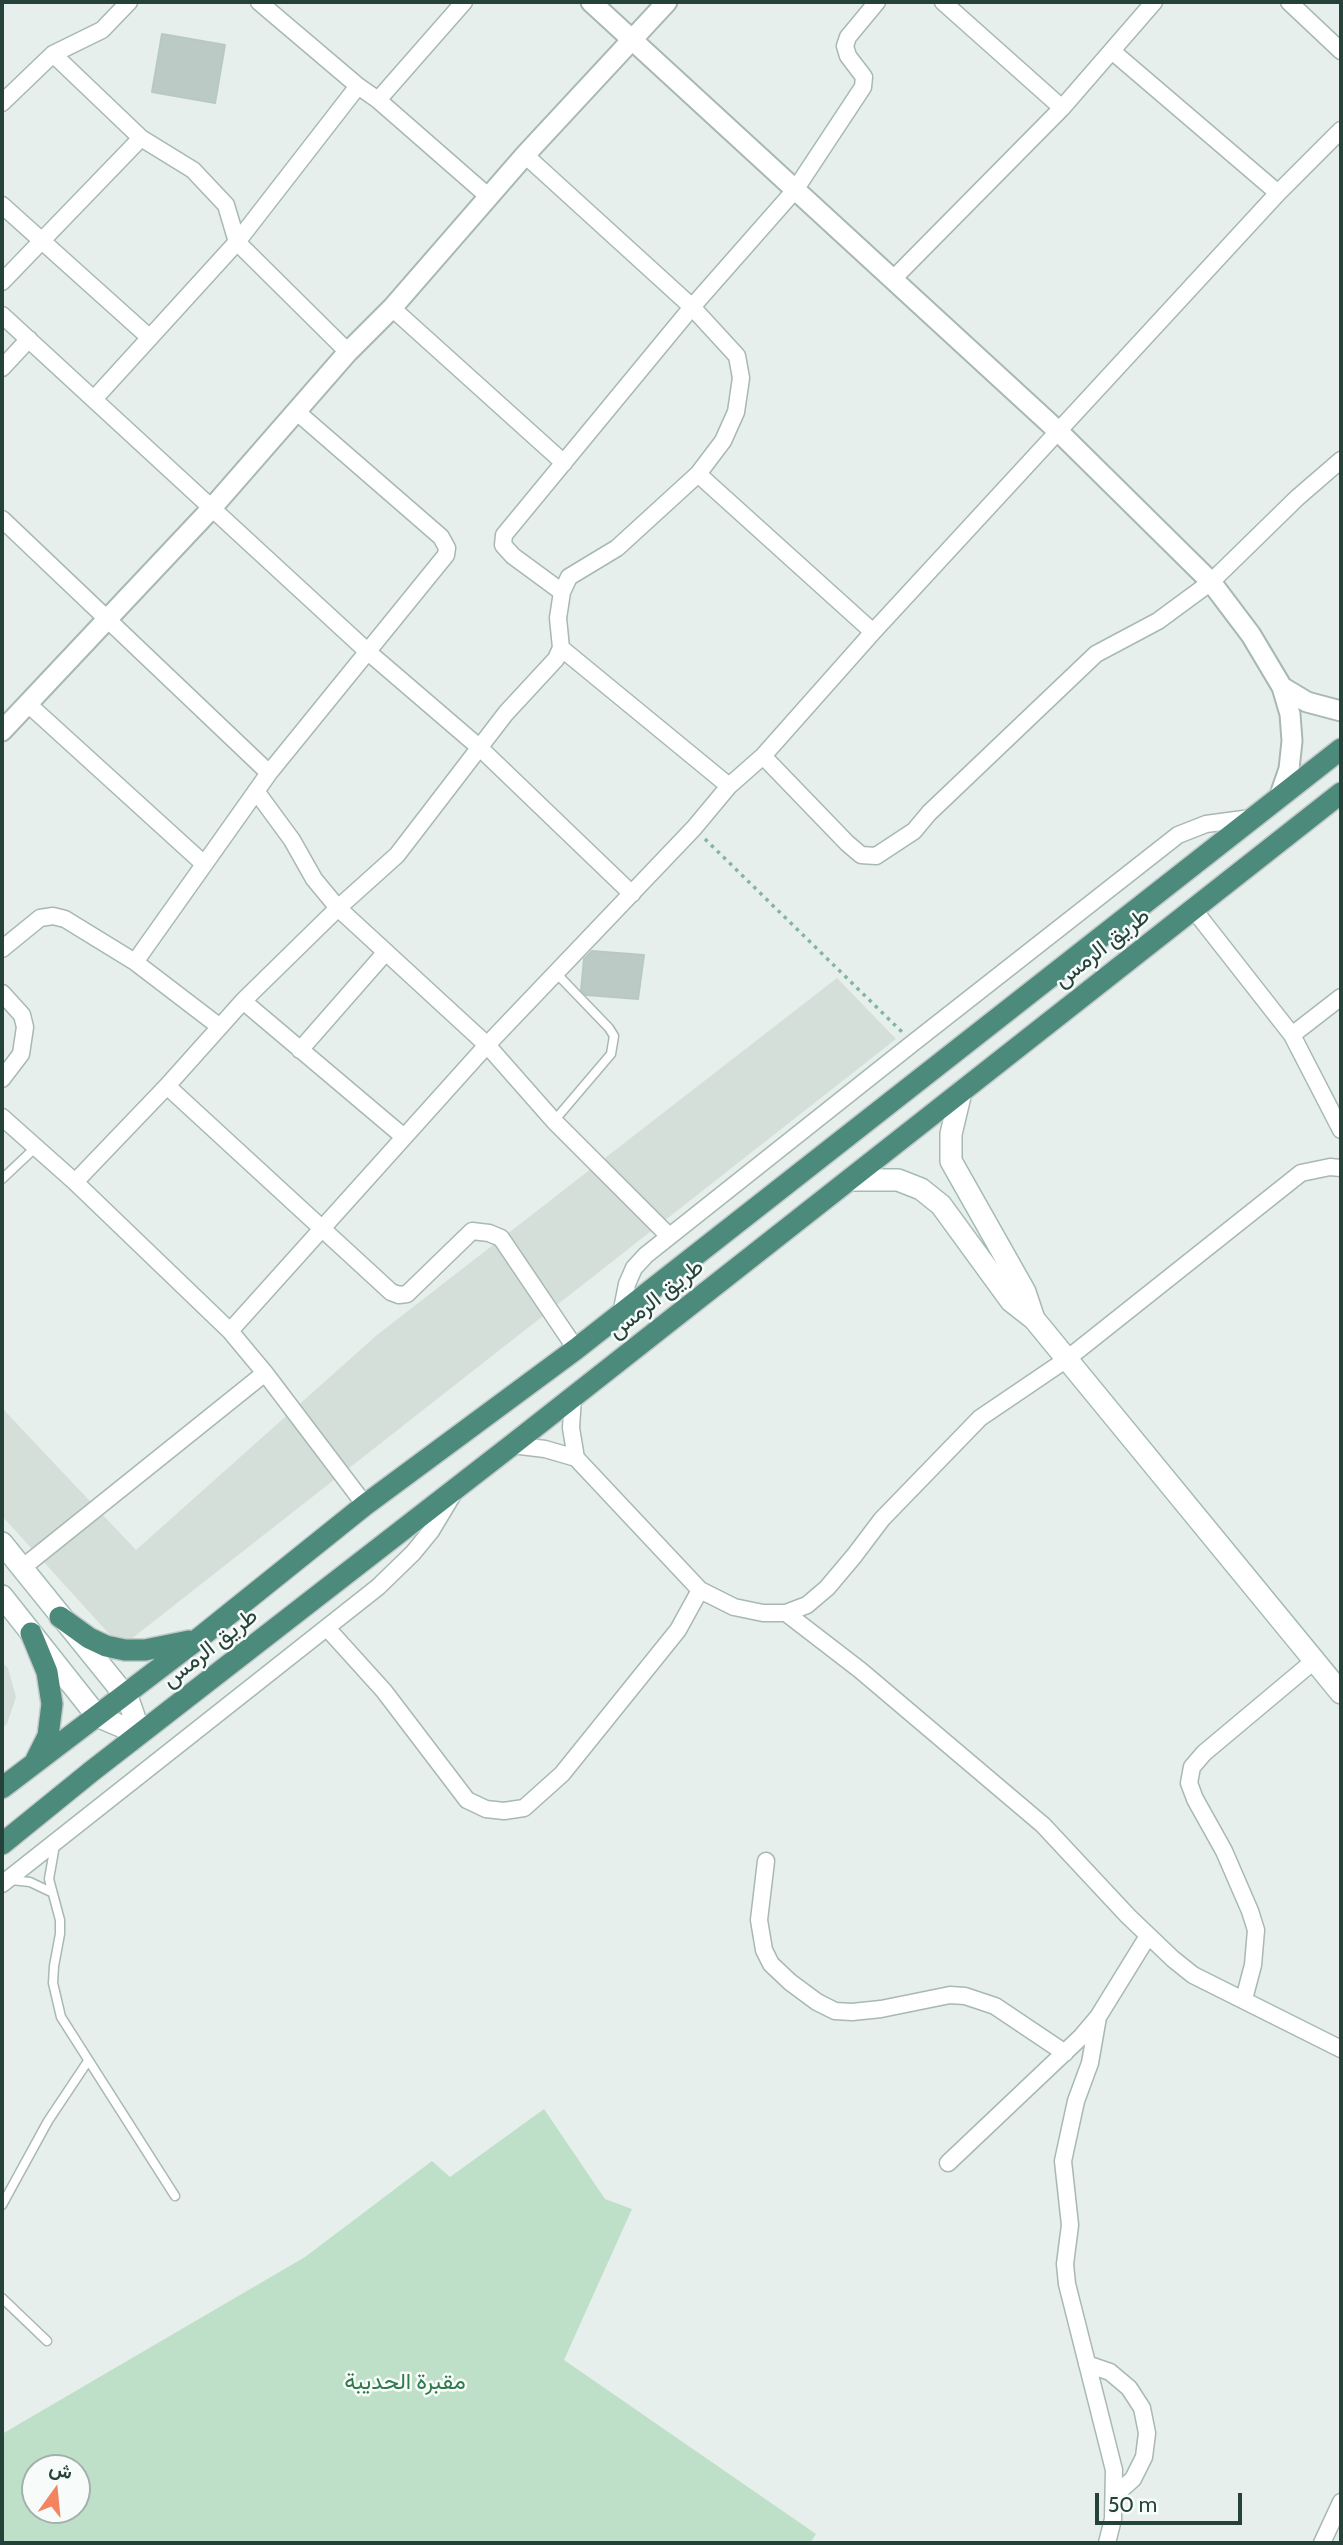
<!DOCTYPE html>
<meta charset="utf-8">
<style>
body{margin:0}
#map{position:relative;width:1343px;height:2545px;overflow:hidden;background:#e6efeb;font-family:Cabin,Vazirmatn,sans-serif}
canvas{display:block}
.frame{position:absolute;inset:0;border:4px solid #24423a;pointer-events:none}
.north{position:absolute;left:21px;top:2454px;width:70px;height:70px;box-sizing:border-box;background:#f7fbf9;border:2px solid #a3b1ad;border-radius:50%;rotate:15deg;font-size:19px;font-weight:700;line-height:28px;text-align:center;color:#24423a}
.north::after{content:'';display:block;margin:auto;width:24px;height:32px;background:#f4845f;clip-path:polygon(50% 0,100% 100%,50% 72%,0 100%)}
.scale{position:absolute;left:1095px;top:2493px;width:147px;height:32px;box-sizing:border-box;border:4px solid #24423a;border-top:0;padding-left:9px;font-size:21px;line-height:24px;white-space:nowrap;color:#24423a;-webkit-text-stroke:5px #f7fbf9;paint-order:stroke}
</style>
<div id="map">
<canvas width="1343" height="2545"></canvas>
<div class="frame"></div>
<div class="north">ش</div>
<div class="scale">50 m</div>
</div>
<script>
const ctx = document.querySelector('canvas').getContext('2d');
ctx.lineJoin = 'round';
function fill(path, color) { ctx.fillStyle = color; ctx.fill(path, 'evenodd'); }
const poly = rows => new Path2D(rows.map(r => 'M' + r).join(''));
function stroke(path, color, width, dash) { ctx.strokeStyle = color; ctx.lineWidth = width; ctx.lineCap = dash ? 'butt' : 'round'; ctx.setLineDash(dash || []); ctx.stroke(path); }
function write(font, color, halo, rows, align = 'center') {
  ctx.font = font + ' Cabin,Vazirmatn,sans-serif'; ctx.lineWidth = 5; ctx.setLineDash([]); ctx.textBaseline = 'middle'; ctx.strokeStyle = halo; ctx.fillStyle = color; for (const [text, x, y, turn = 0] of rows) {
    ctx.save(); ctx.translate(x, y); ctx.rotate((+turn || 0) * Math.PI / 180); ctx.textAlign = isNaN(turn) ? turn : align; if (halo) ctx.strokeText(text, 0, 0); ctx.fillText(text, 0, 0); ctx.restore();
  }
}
const built = poly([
 [837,978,896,1039,121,1647,2,1516,2,1408,136,1550,377,1335],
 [2,1662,8,1668,16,1697,7,1724,2,1728]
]);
const green = poly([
 [544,2109,605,2199,632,2209,564,2360,816,2534,810,2543,2,2543,2,2434,305,2257,432,2161,450,2177],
 [35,2468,77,2468,77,2510,35,2510]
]);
const building = poly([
 [162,34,225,45,215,103,152,92,162,34],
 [592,951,644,955,638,999,586,995,581,990,584,959,592,951]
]);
const path = poly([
 [705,839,902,1032]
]);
const service = poly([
 [554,1121,611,1054,614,1036,609,1028,556,973],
 [2,1179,36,1147],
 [55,1845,49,1879,60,1920,60,1934,54,1966,53,1983,61,2017,175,2196],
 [11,1880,30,1882,51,1892],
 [2,2205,48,2121,88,2061],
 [2,2298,47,2341]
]);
const minor = poly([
 [259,2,358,86,378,100,489,197],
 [943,2,1062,108],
 [1289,2,1341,51],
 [1112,51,1278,193],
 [53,54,141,138,193,170,226,205,237,242,348,352],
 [378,100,464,2],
 [2,103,53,54,102,30,129,2],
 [2,205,150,338],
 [892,280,1062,108,1154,2],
 [2,282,141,138],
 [392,308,564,463],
 [2,315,367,651,480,748,632,894],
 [2,368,29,339],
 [94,399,237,242,358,86],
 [698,474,873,632],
 [2,519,269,773],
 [562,592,513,556,503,545,504,535,692,307,795,190,863,87,864,77,848,56,845,46,848,37,877,2],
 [561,648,729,786],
 [28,704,204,864],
 [763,756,847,843,861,855,876,856,914,831,929,813,1096,654,1158,621,1211,582,1297,498,1341,460],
 [256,791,292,840,314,879,338,908,487,1045,554,1121,669,1236],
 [1194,910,1292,1035,1341,1130],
 [2,949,40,918,53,916,65,919,135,962,220,1027],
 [135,962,269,773,446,555,447,548,441,537,297,412],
 [2,993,22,1015,25,1027,21,1054,2,1079],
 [243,1001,404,1137],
 [1292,1035,1341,997],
 [300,1050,385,953],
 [167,1086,391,1292,399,1295,407,1294,472,1231,489,1233,501,1238,576,1349],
 [2,1117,75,1182,230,1331,265,1373,365,1505],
 [75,1182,167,1086,243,1001,338,908,397,855,506,713,556,659,561,648,558,618,562,592,569,577,617,548,698,474,723,441,736,412,741,378,737,356,692,307,525,155],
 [621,1314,627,1284,634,1268,646,1255,913,1043,1178,835,1206,824,1251,818],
 [230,1331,487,1045,694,828,729,786,763,756,873,632,1278,193,1341,130],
 [573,1397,571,1428,576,1458],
 [512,1445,545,1449,576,1458,700,1590,734,1607,763,1613,786,1613,807,1605,827,1588,854,1556,882,1519,980,1418,1067,1359,1301,1173,1330,1167,1341,1168],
 [22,1568,265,1373],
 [786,1613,860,1670,1043,1825,1128,1916,1173,1959,1193,1975,1341,2049],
 [327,1628,384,1691,467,1800,486,1809,504,1811,524,1808,562,1774,678,1630,700,1590],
 [766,1861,759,1920,764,1950,771,1964,790,1982,817,2002,835,2011,852,2012,881,2009,950,1995,965,1996,995,2006,1065,2053],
 [2,1884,378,1587,413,1553,431,1531,455,1491],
 [1244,1999,1253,1965,1256,1930,1250,1911,1224,1851,1195,1799,1189,1783,1192,1767,1204,1753,1315,1660],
 [1098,2017,1090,2063,1076,2101,1063,2161,1070,2225,1065,2264,1067,2284,1114,2470,1113,2519,1107,2543],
 [948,2163,1081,2037,1098,2017,1148,1936],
 [1087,2364,1110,2372,1129,2388,1142,2408,1147,2433,1144,2457,1133,2479,1115,2495],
 [1322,2543,1341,2502]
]);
const tertiary = poly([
 [591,2,1059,432,1211,582,1251,635,1282,687,1290,714,1292,741,1289,769,1280,795],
 [1282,687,1307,702,1341,711],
 [2,731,211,509,348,352,392,308,525,155,667,2]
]);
const secondary = poly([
 [961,1092,951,1134,951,1161,1025,1292,1034,1319],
 [850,1180,898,1180,921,1189,941,1205,1011,1301,1034,1319,1341,1693],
 [2,1543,128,1699,134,1716,132,1740],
 [2,1596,97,1716,123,1727,146,1726]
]);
const trunk = poly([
 [60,1617,89,1638,106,1646,125,1650,145,1650,189,1641],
 [31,1633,47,1672,52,1704,48,1736,36,1760],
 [2,1788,198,1639,365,1505,576,1349,1341,749],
 [2,1844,92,1771,512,1445,1341,793]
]);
const streetNames = [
 ["طريق الرمس",1102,948,-38],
 ["طريق الرمس",656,1299,-38],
 ["طريق الرمس",210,1648,-38]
];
const parkNames = [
 ["مقبرة الحديبة",405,2382]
];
fill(built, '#d4dfda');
fill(green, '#bfe0c8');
fill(building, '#bbcac4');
stroke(building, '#b8c9c2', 2);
stroke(service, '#a8b8b2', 11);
stroke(minor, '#a8b8b2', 19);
stroke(tertiary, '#a8b8b2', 23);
stroke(secondary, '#a4bbb3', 24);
stroke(trunk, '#c2cac8', 24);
stroke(path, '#86b3a5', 3.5, [3.5, 5]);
stroke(service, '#fff', 8);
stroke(minor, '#fff', 16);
stroke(tertiary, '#fff', 19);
stroke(secondary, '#fff', 21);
stroke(trunk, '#4c8a7c', 21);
write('23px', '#24423a', '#f7fbf9', streetNames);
write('23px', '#2d7a4b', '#f7fbf9', parkNames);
</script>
